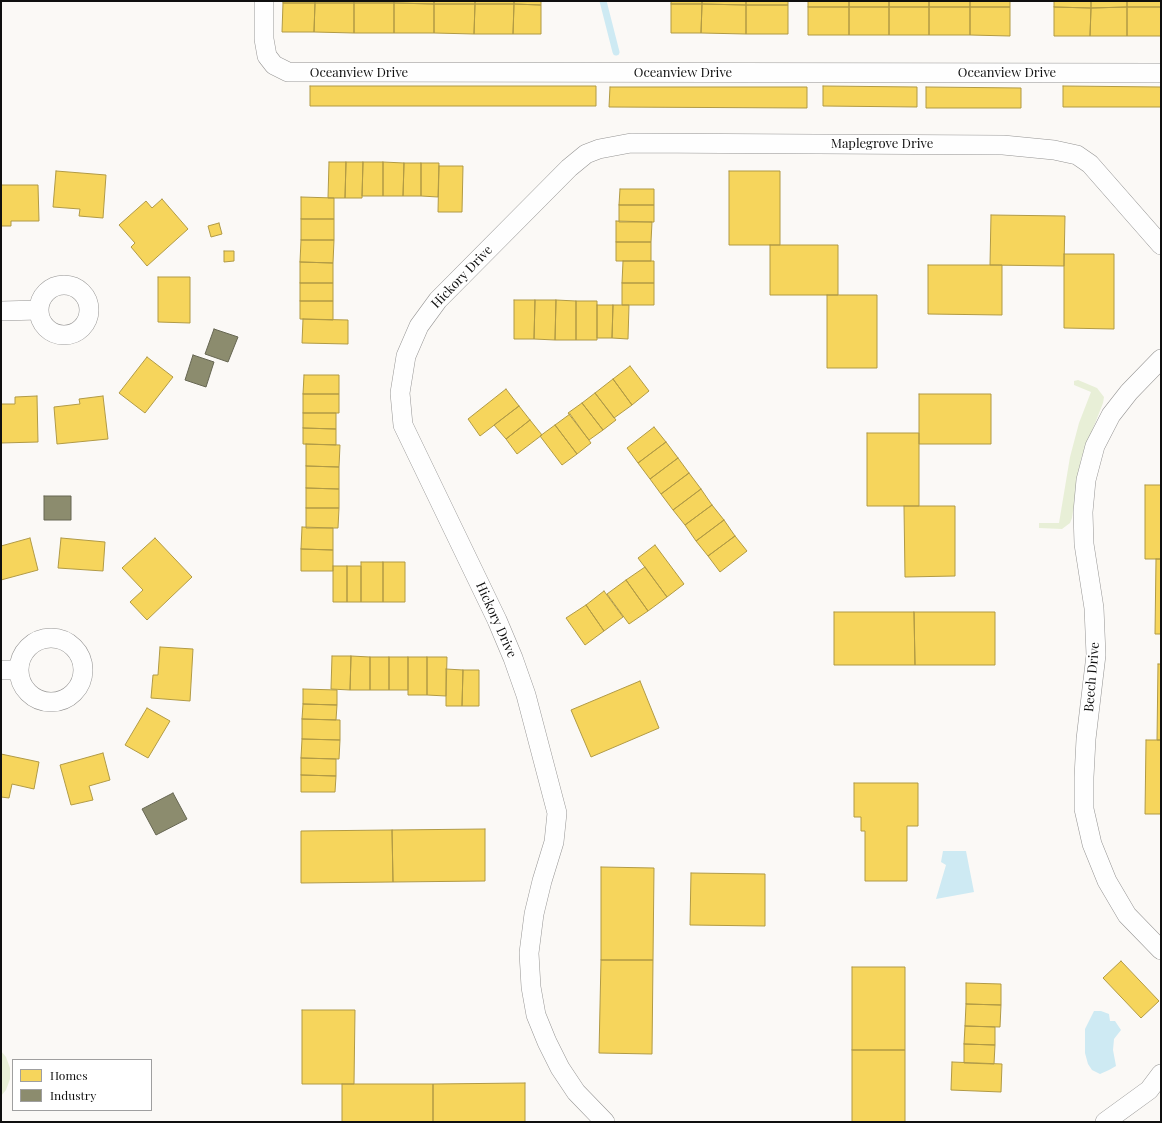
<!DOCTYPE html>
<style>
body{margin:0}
#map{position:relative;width:1162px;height:1123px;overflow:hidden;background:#fbf9f6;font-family:"Playfair Display",serif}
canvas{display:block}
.frame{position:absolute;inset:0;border:2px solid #0f0f0f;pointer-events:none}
.legend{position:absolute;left:12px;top:1059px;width:140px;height:52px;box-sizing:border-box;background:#fff;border:1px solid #9f9f9f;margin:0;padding:5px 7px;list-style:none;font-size:12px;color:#0f0f0f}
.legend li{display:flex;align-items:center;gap:8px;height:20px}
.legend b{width:20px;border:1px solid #9f9f9f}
</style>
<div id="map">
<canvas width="1162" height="1123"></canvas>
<div class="frame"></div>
<ul class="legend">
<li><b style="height:11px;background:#f6d55c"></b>Homes</li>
<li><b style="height:11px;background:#8c8c6e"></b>Industry</li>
</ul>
</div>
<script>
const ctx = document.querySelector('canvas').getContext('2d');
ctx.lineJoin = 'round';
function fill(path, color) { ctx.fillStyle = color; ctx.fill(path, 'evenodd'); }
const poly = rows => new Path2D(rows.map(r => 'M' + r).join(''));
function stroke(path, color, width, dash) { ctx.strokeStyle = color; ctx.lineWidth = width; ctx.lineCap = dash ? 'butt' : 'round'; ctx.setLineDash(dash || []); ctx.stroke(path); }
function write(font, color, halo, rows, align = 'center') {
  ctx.font = font + ' "Playfair Display",serif'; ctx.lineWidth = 4; ctx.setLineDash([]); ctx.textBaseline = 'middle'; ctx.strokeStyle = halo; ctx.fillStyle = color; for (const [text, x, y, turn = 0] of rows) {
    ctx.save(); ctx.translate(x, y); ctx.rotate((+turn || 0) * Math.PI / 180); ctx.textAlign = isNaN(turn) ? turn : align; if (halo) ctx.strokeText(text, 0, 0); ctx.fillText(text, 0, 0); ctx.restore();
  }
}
const green = poly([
 [1078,380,1097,388,1104,397,1103,403,1081,459,1072,518,1070,523,1062,529,1039,528,1039,523,1059,523,1070,457,1079,423,1091,392,1074,385,1074,381],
 [1,1051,6,1057,10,1068,10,1079,6,1090,1,1096]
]);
const water = poly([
 [943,851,966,851,974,892,936,899,946,865,941,862],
 [1094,1011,1101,1011,1109,1014,1110,1021,1115,1021,1121,1030,1114,1039,1113,1050,1116,1066,1109,1070,1100,1074,1092,1070,1088,1064,1085,1053,1085,1029]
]);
const homes = poly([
 [283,1,315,1,315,3,283,3,283,1],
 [315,1,354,1,354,3,315,3,315,1],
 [354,1,394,1,394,3,354,3,354,1],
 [394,1,434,1,434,4,394,3,394,1],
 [434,1,475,1,475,4,434,4,434,1],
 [475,1,514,1,514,4,475,4,475,1],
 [514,1,541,1,541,5,514,4,514,1],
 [671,1,702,1,702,4,671,4,671,1],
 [702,1,746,1,746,5,702,4,702,1],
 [746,1,788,1,788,5,746,5,746,1],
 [808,1,849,1,849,7,808,7,808,1],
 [849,1,889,1,889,7,849,7,849,1],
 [889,1,929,1,929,7,889,7,889,1],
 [929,1,970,1,970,7,929,7,929,1],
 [970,1,1010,1,1010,7,970,7,970,1],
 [1054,1,1091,1,1091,8,1054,7,1054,1],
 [1091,1,1127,1,1127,7,1091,8,1091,1],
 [1127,1,1161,1,1161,7,1127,7,1127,1],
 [283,3,315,3,314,32,282,32,283,3],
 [315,3,354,3,354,33,314,32,315,3],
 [354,3,394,3,394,33,354,33,354,3],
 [394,3,434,4,434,33,394,33,394,3],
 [434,4,475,4,474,34,434,33,434,4],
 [475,4,514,4,513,34,474,34,475,4],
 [514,4,541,5,541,34,513,34,514,4],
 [671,4,702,4,701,33,671,33,671,4],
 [702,4,746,5,746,34,701,33,702,4],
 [746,5,788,5,788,34,746,34,746,5],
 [808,7,849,7,849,35,808,35,808,7],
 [849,7,889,7,889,35,849,35,849,7],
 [889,7,929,7,929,35,889,35,889,7],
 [929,7,970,7,970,35,929,35,929,7],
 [970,7,1010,7,1010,36,970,35,970,7],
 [1054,7,1091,8,1090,36,1054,36,1054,7],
 [1127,7,1127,36,1090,36,1091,8,1127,7],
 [1127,7,1161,7,1161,36,1127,36,1127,7],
 [310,86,596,86,596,106,310,106,310,86],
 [823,86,917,87,917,107,823,106,823,86],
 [1063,86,1161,87,1161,107,1063,107,1063,86],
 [610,87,807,87,807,108,609,107,610,87],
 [926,87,1021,88,1021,108,926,108,926,87],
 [329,162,346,162,345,198,328,198,329,162],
 [346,162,363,162,362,198,345,198,346,162],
 [363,162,383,162,383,196,362,196,363,162],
 [383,162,404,163,403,196,383,196,383,162],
 [404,163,421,163,421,196,403,196,404,163],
 [421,163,439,163,438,197,421,196,421,163],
 [439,166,463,166,462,212,438,212,439,166],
 [56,171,106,175,103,218,79,216,80,209,53,207,56,171],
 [729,171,780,171,780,245,729,245,729,171],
 [1,185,38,185,39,221,11,221,11,226,1,226,1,185],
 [620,189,654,189,654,205,619,205,620,189],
 [301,197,334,198,334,219,301,219,301,197],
 [162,199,188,229,147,266,131,247,135,243,119,225,146,201,152,208,162,199],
 [619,205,654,205,654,222,619,222,619,205],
 [991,215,1065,216,1064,266,990,265,991,215],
 [301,219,334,219,334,240,301,240,301,219],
 [616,221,652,222,651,242,616,242,616,221],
 [219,223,222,234,211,237,208,226,219,223],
 [301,240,334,240,333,263,300,262,301,240],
 [616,242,651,242,651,261,616,261,616,242],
 [770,245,838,245,838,295,770,295,770,245],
 [224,251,234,251,234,261,224,262,224,251],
 [1064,254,1114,254,1114,329,1064,328,1064,254],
 [623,261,654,261,654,283,622,283,623,261],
 [300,262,333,263,333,283,300,283,300,262],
 [928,265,1002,265,1002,315,928,314,928,265],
 [158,277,190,277,190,323,158,322,158,277],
 [300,283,333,283,333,301,300,301,300,283],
 [622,283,654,283,654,305,622,305,622,283],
 [827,295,877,295,877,368,827,368,827,295],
 [514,300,535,300,534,339,514,339,514,300],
 [535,300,556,300,555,340,534,339,535,300],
 [556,300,576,301,576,340,555,340,556,300],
 [300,301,333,301,333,320,300,319,300,301],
 [576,301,597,301,597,340,576,340,576,301],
 [597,305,613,305,612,338,597,338,597,305],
 [613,305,629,305,628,339,612,338,613,305],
 [303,319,348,320,348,344,302,343,303,319],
 [147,357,173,377,145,413,119,393,147,357],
 [630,366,649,391,632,405,613,379,630,366],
 [304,375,339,375,339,394,303,394,304,375],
 [613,379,632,405,614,418,595,393,613,379],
 [506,389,519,406,480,436,468,419,506,389],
 [595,393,616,420,603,430,582,403,595,393],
 [303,394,339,394,339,413,303,413,303,394],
 [919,394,991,394,991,444,919,444,919,394],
 [37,396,38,442,1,443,1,404,15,404,15,397,37,396],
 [103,396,108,439,57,444,54,407,80,404,79,399,103,396],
 [582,403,603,430,589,440,568,413,582,403],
 [519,406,530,420,506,439,494,425,519,406],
 [303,413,336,413,336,429,303,428,303,413],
 [570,414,591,443,577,454,555,425,570,414],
 [530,420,542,435,517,454,506,439,530,420],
 [555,425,577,454,562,465,540,436,555,425],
 [654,427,666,442,638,463,627,448,654,427],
 [303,428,336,429,336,445,303,444,303,428],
 [867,433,919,433,919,506,867,506,867,433],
 [666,442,678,458,650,479,638,463,666,442],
 [306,444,340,445,339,467,306,466,306,444],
 [678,458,689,473,661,494,650,479,678,458],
 [306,466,339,467,339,489,306,488,306,466],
 [689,473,701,489,673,510,661,494,689,473],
 [1145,485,1161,485,1161,559,1145,559,1145,485],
 [306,488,339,489,339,508,306,508,306,488],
 [701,489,712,505,685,525,673,510,701,489],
 [712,505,724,520,696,541,685,525,712,505],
 [904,506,955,506,955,576,905,577,904,506],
 [306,508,339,508,338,528,306,528,306,508],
 [724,520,735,536,708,556,696,541,724,520],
 [302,527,333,528,333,550,301,549,302,527],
 [735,536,747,551,720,572,708,556,735,536],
 [30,538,38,570,1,580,1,546,30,538],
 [61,538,105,542,103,571,58,568,61,538],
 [155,538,192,577,147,620,130,602,143,590,122,568,155,538],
 [655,545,684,584,667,597,638,558,655,545],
 [301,549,333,550,333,571,301,571,301,549],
 [1156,559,1161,559,1161,634,1155,634,1156,559],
 [361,562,383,562,383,602,361,602,361,562],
 [383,562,405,562,405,602,383,602,383,562],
 [333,566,347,566,347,602,333,602,333,566],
 [347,566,361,566,361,602,347,602,347,566],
 [645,567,667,597,648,611,626,580,645,567],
 [626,580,648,611,629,624,607,594,626,580],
 [604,591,623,617,604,631,586,605,604,591],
 [586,605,604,631,585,645,566,618,586,605],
 [834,612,914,612,915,665,834,665,834,612],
 [914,612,995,612,995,665,915,665,914,612],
 [160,647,193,649,190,701,151,698,153,675,158,675,160,647],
 [332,656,351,656,350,690,331,689,332,656],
 [351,656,370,657,370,690,350,690,351,656],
 [370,657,389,657,389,690,370,690,370,657],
 [389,657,408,657,408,690,389,690,389,657],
 [408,657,427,657,427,695,408,695,408,657],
 [427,657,447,657,446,696,427,695,427,657],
 [1158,664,1161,664,1161,740,1157,740,1158,664],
 [446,669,463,670,462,706,446,706,446,669],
 [463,670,479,670,479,706,462,706,463,670],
 [640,681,659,728,591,757,571,710,640,681],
 [303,689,337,690,337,705,303,704,303,689],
 [303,704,337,705,336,720,302,719,303,704],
 [147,708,170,721,148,758,125,745,147,708],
 [302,719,340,720,340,740,302,739,302,719],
 [302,739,340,740,339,759,301,758,302,739],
 [1146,740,1161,740,1161,814,1145,814,1146,740],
 [103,753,110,780,89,786,93,800,71,805,60,765,103,753],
 [1,754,39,762,34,789,12,784,9,798,1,797,1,754],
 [301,758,336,759,336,776,301,775,301,758],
 [301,775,336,776,335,792,301,792,301,775],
 [854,783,918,783,918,826,907,826,907,881,865,881,865,831,861,831,861,817,854,817,854,783],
 [485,829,485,881,393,882,392,830,485,829],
 [392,830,393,882,301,883,301,831,392,830],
 [601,867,654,868,653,960,601,960,601,867],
 [691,873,765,874,765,926,690,925,691,873],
 [601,960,653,960,652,1054,599,1053,601,960],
 [1121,961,1159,1001,1141,1018,1103,978,1121,961],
 [852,967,905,967,905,1050,852,1050,852,967],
 [966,983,1001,984,1001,1005,966,1004,966,983],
 [966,1004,1001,1005,1000,1027,965,1026,966,1004],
 [302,1010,355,1010,354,1084,302,1084,302,1010],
 [965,1026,995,1027,995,1045,964,1044,965,1026],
 [964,1044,995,1045,994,1064,964,1063,964,1044],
 [852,1050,905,1050,905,1122,852,1122,852,1050],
 [952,1062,1002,1064,1001,1092,951,1090,952,1062],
 [525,1083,525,1122,433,1122,433,1084,525,1083],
 [342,1084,433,1084,433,1122,342,1122,342,1084]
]);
const industry = poly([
 [214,329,238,337,228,362,205,354,214,329],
 [193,355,214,362,206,387,185,380,193,355],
 [44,496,71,496,71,520,44,520,44,496],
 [173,793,187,819,156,835,142,809,173,793]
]);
const stream = poly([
 [603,1,616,52]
]);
const street = poly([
 [264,1,264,39,267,56,274,65,288,72,1161,73],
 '39 310a25 25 0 1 1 50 0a25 25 0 1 1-50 0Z',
 [1,311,39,310],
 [1161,359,1129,392,1111,415,1095,446,1086,480,1083,512,1084,544,1094,608,1096,655,1086,739,1084,777,1084,809,1092,844,1107,881,1127,915,1161,950],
 '19 670a32 32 0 1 1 64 0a32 32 0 1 1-64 0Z',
 [1,670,18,670],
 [605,1122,576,1092,560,1068,547,1042,536,1015,531,987,529,953,534,914,542,881,554,842,557,813,526,695,513,658,497,620,403,425,400,393,406,356,419,326,438,300,569,168,586,154,599,149,631,143,1003,145,1054,150,1077,155,1090,164,1161,245],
 [1105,1122,1149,1090,1161,1074]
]);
const streetNames = [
 ["Oceanview Drive",359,73],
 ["Oceanview Drive",683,73],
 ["Oceanview Drive",1007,73],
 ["Maplegrove Drive",882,144],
 ["Hickory Drive",462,277,-46],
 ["Hickory Drive",496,620,66],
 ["Beech Drive",1092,677,-85]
];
fill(green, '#e8efd7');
fill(water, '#ceeaf3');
fill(homes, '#f6d55c');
stroke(homes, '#b19a45', 1);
fill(industry, '#8c8c6e');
stroke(industry, '#666652', 1);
stroke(stream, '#ceeaf3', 7);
stroke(street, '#959493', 20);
stroke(street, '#fefefe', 19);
write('13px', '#0f0f0f', '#fff', streetNames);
</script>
